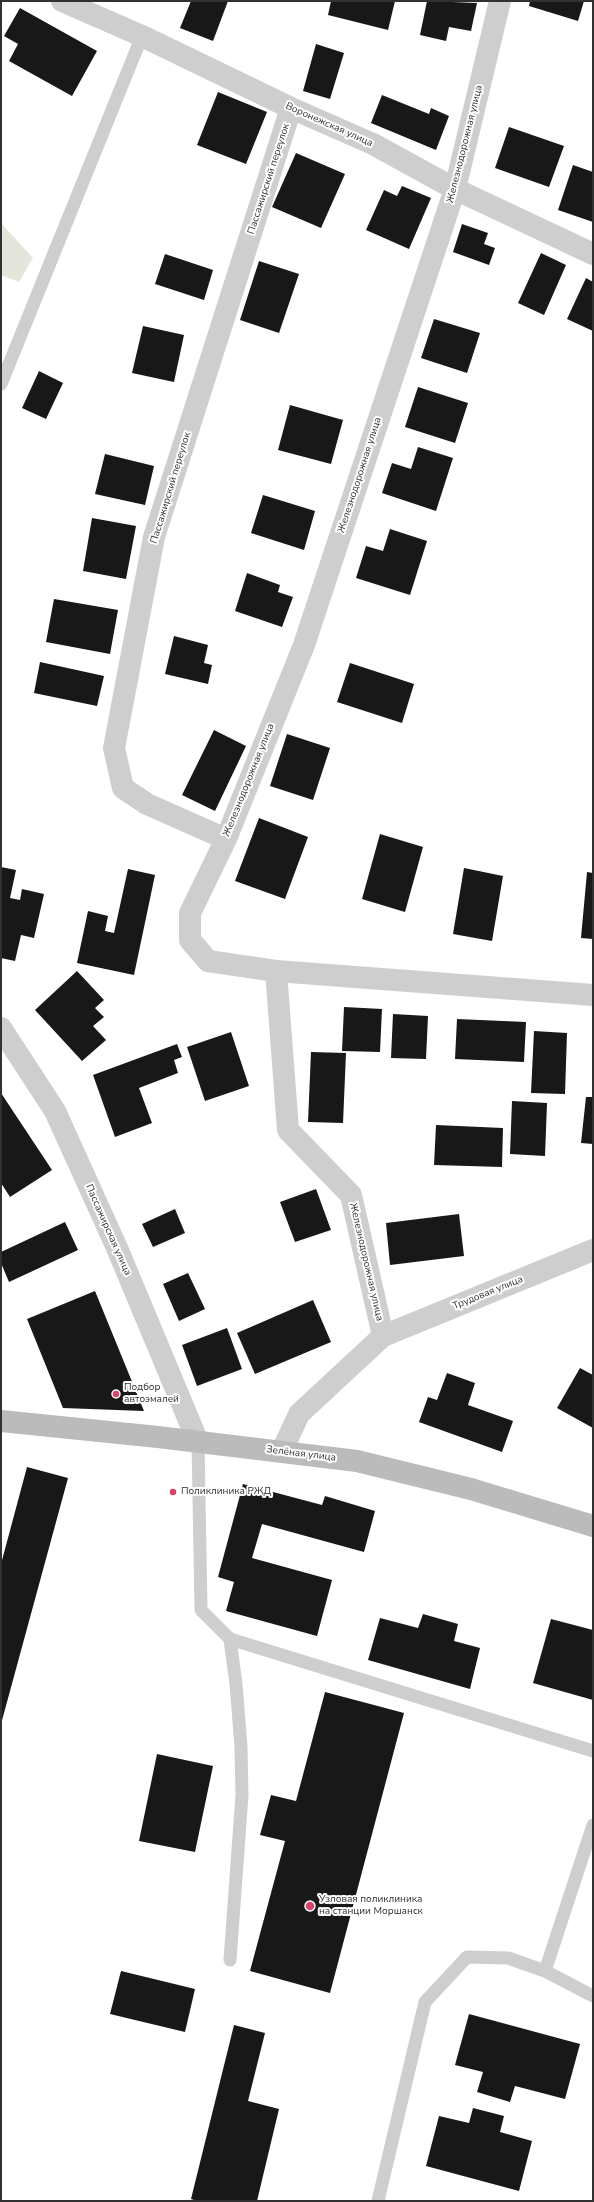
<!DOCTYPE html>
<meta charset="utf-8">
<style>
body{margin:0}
#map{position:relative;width:594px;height:2202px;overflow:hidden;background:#fff;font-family:"Nunito Sans",sans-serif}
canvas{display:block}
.frame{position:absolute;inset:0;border:2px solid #313131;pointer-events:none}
</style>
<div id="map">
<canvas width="594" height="2202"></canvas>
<div class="frame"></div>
</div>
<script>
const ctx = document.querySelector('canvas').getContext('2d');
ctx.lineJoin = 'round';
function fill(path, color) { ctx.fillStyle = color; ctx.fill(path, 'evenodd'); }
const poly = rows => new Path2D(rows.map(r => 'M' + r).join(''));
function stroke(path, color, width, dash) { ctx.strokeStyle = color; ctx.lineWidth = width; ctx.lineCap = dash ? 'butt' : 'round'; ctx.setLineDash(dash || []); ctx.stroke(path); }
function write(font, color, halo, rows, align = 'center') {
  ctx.font = font + ' "Nunito Sans",sans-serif'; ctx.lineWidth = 4; ctx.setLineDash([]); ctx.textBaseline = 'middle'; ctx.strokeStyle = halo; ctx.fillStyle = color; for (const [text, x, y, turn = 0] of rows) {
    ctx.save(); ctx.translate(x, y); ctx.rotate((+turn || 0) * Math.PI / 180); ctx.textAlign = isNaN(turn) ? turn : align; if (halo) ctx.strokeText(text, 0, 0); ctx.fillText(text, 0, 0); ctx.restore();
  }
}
const green = poly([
 [1,223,33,258,19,282,1,275]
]);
const building = poly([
 [191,1,228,1,213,41,180,28],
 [331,1,395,1,388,30,328,15],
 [427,1,477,3,471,31,449,27,446,41,420,35],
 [530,1,584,1,578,21,529,6],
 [20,8,97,51,72,96,9,61,18,44,4,36],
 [316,44,344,53,330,99,303,91],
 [218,92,267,112,246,164,197,145],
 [382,95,429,114,431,108,449,116,436,150,371,123],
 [509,127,564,146,549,187,495,168],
 [296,153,345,174,321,228,272,207],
 [573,165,593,172,593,222,558,210],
 [402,186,431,198,409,249,366,230,384,190,397,196],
 [462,224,488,233,484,244,495,248,489,265,453,252],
 [541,253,566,265,544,315,518,303],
 [165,254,213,270,204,300,155,284],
 [259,261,299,274,279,333,240,320],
 [586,278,593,282,593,331,567,319],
 [434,319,480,333,467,373,421,358],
 [143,326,184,335,174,382,132,373],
 [39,371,63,383,46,419,22,408],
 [418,387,468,403,455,443,405,427],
 [290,405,343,420,331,464,278,450],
 [418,447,453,458,436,511,382,493,392,463,411,469],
 [105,454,154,466,145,505,95,494],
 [263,495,315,511,304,550,251,533],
 [92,518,136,526,126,579,83,571],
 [390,529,427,541,410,595,356,578,366,546,383,551],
 [247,573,280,585,278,592,293,597,282,627,235,611],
 [54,599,118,610,110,654,46,642],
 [174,636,208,645,204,663,212,665,208,684,165,674],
 [40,662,104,676,97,706,34,693],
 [350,663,414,684,402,723,337,702],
 [214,730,246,746,215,811,182,795],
 [287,734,330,748,313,800,270,786],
 [259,818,308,837,285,899,235,881],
 [380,834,423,847,405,912,362,899],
 [1,867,16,870,10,898,20,900,22,889,44,894,34,938,21,935,15,961,1,958],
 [464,868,503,876,492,941,453,934],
 [128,869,155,875,134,975,77,963,88,911,108,916,105,931,114,933],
 [587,872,593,873,593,939,581,938],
 [77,971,104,1000,95,1008,104,1017,93,1026,106,1040,82,1061,35,1010],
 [344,1007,382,1009,380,1052,342,1051],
 [393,1014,428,1016,426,1059,391,1058],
 [457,1019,526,1022,524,1062,455,1059],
 [534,1031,567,1033,565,1094,531,1093],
 [231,1032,249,1086,205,1101,187,1047],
 [177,1044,182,1057,174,1060,178,1073,139,1088,152,1123,115,1137,93,1075],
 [311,1052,346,1053,343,1123,308,1122],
 [1,1093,52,1170,10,1197,1,1183],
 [586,1097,593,1097,593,1144,581,1143],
 [512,1101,547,1103,545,1156,510,1154],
 [436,1125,503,1128,502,1167,434,1165],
 [316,1189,331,1230,295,1242,280,1202],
 [175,1209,185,1233,153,1247,142,1224],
 [459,1214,464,1256,390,1265,386,1223],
 [65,1222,78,1250,9,1282,1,1263,1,1252],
 [188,1273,205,1309,179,1321,163,1284],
 [95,1291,144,1411,63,1408,27,1319],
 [313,1300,331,1342,255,1374,237,1333],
 [227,1328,242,1369,197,1386,182,1345],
 [580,1368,593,1375,593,1428,557,1408],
 [447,1373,475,1383,468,1405,513,1421,502,1452,419,1422,428,1397,437,1400],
 [27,1467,68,1478,1,1724,1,1564],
 [243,1484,322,1505,325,1496,375,1511,364,1552,262,1524,252,1558,332,1580,317,1636,226,1611,234,1582,218,1577],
 [423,1614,458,1624,454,1641,480,1648,470,1689,368,1660,380,1618,418,1628],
 [551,1619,593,1630,593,1700,533,1683],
 [325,1692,404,1713,330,1993,250,1971,285,1841,260,1835,271,1795,296,1801],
 [157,1754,213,1766,195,1852,139,1841],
 [121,1971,195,1989,185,2032,110,2014],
 [469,2014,580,2044,565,2099,515,2086,510,2102,477,2092,483,2072,455,2065],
 [234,2025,265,2033,248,2101,279,2109,257,2201,197,2201,191,2199],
 [473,2108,504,2116,500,2132,532,2141,519,2191,426,2166,439,2116,469,2123]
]);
const lane = poly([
 [1,384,142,36],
 [198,1442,201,1610,230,1639,236,1684,241,1747,242,1795,230,1960],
 [230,1639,593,1751],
 [545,1971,593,1825],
 [378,2201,425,2002,467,1957,508,1958,545,1971,593,1996]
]);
const street = poly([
 [62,1,142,36,291,108,373,144,455,189,593,254],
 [226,839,147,804,123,788,114,748,154,537,291,108],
 [276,971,593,995],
 [1,1028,55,1111,117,1248,198,1442],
 [383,1336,593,1250],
 [282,1451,299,1414,383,1336,351,1195,288,1130,276,971,208,961,190,940,190,913,226,839,304,645,455,189,500,1]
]);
const secondary = poly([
 [1,1421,158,1437,357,1461,471,1489,593,1526]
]);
const markers = [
 [116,1394,4,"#d4476b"],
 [173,1492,4,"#d4476b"],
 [310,1906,5,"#d4476b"]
];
const streetNames = [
 ["Воронежская улица",329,125,24],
 ["Железнодорожная улица",465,144,-76],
 ["Пассажирский переулок",269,179,-72],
 ["Железнодорожная улица",360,475,-72],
 ["Пассажирский переулок",171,488,-73],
 ["Железнодорожная улица",249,780,-68],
 ["Пассажирская улица",108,1230,66],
 ["Железнодорожная улица",366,1262,77],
 ["Трудовая улица",488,1293,-22],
 ["Зелёная улица",301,1454,7]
];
const poiNames = [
 ["Подбор",124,1388],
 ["автоэмалей",124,1400],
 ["Поликлиника РЖД",181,1492],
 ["Узловая поликлиника",319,1900],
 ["на станции Моршанск",319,1912]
];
fill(green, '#e3e7db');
fill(building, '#181818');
stroke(lane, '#cecece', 13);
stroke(street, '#cecece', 22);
stroke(secondary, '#bbb', 22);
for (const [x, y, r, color] of markers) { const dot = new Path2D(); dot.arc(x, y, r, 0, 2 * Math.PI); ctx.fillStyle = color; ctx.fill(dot); stroke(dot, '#fff', 1.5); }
write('10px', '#313131', '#fff', streetNames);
write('10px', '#313131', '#fff', poiNames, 'left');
</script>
